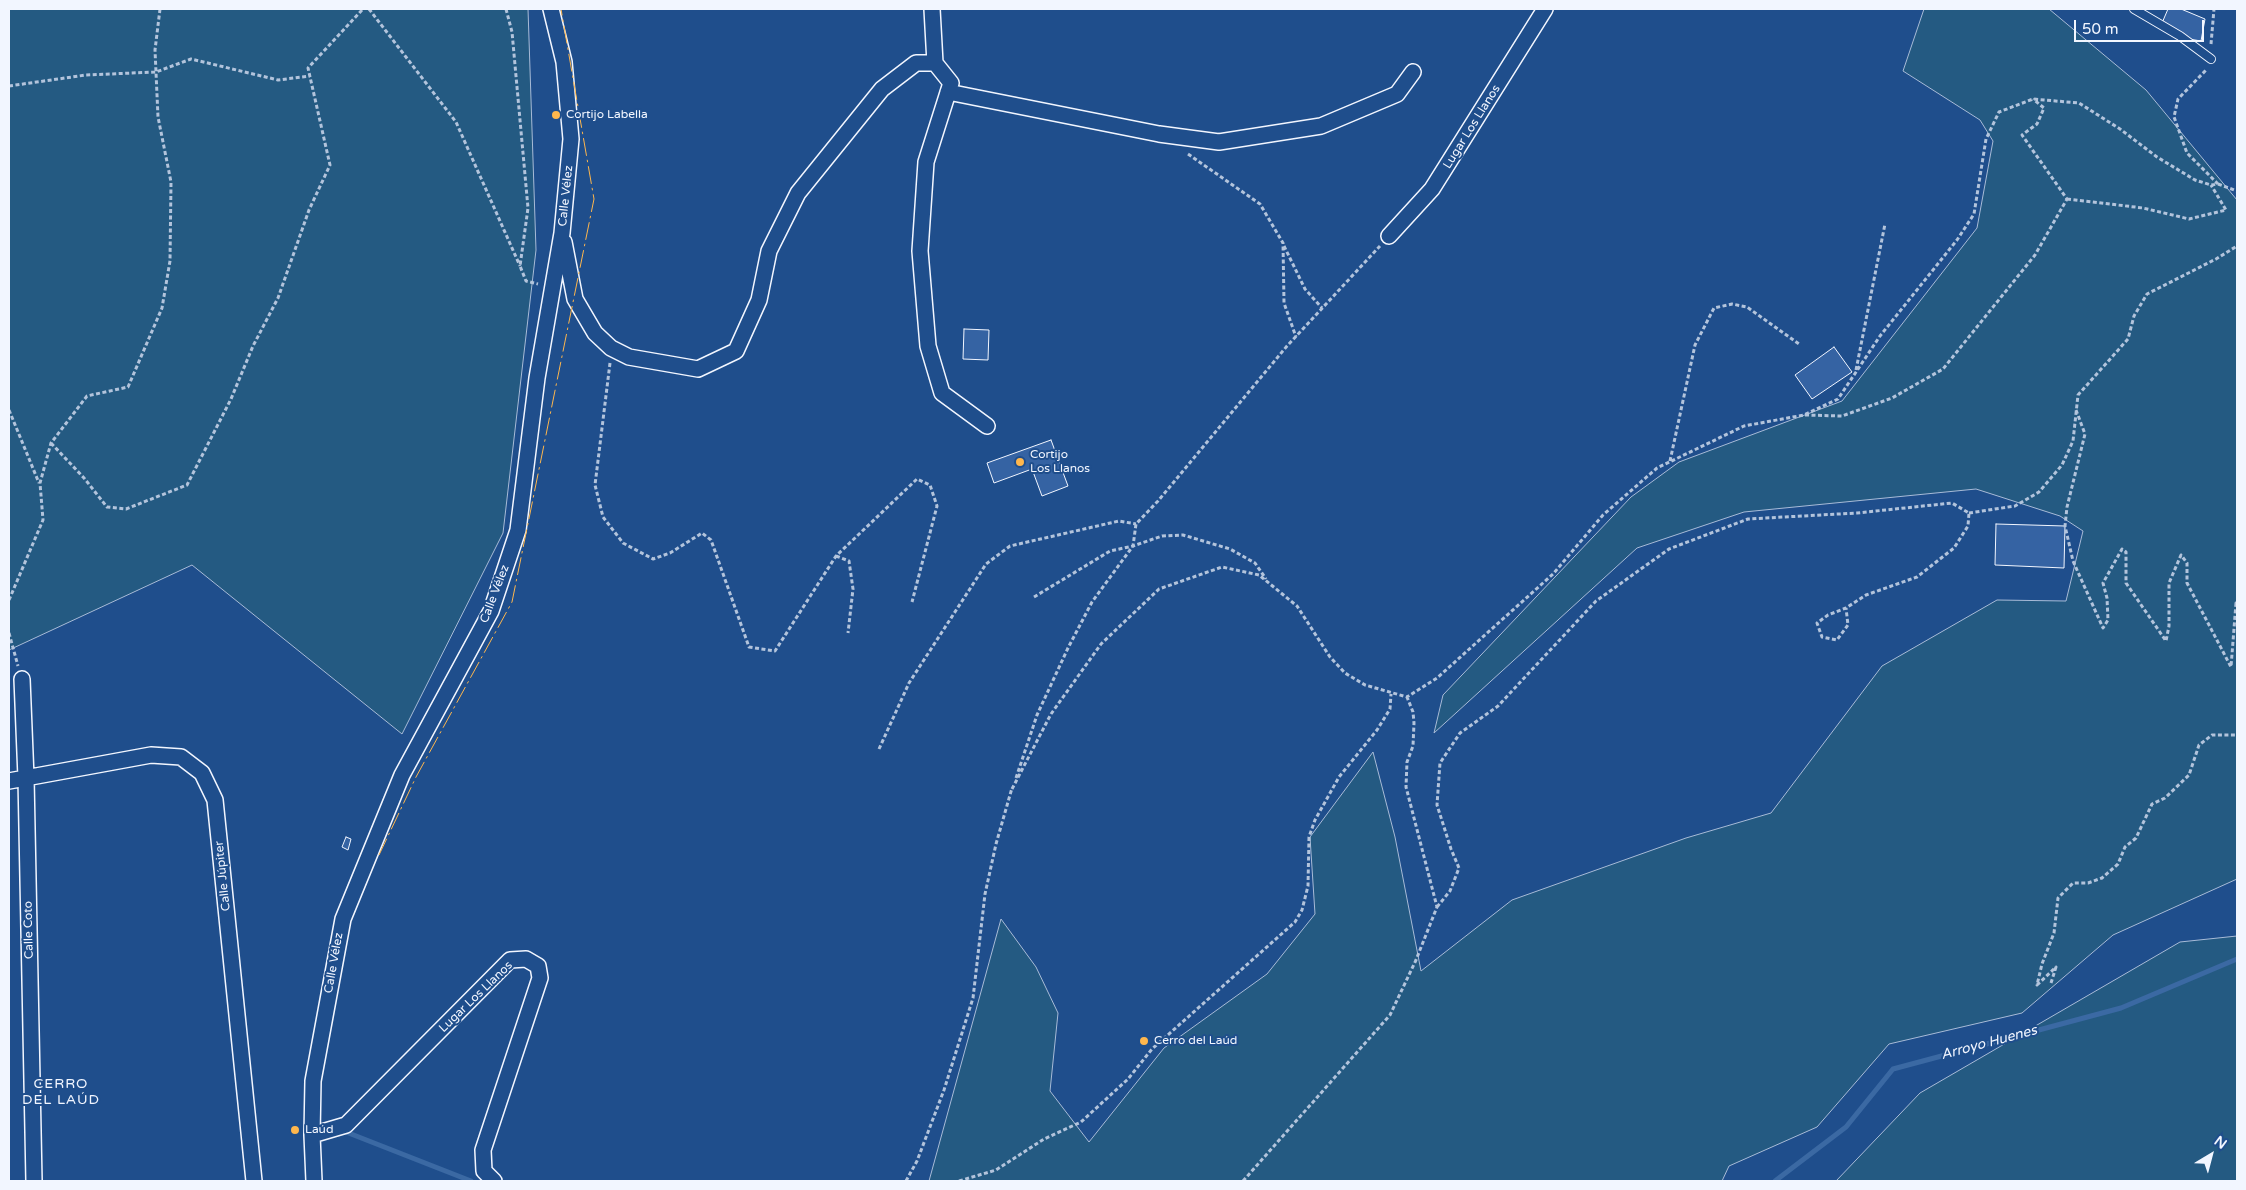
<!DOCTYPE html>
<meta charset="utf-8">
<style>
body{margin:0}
#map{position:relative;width:2246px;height:1190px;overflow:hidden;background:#1f4e8c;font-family:"Varela Round",sans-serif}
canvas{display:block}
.frame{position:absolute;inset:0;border:10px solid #f2f6ff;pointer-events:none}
.north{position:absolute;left:2186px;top:1130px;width:50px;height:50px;-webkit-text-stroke:4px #1f4e8c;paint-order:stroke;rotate:37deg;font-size:14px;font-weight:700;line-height:20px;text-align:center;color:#f2f6ff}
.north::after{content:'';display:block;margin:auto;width:18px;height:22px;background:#f2f6ff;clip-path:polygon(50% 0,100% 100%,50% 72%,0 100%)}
.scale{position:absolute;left:2074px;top:20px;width:130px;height:22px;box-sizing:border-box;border:2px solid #f2f6ff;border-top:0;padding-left:6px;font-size:15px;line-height:18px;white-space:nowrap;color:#f2f6ff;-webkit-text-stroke:4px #1f4e8c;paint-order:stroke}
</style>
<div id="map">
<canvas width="2246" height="1190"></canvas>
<div class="frame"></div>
<div class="north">N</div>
<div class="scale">50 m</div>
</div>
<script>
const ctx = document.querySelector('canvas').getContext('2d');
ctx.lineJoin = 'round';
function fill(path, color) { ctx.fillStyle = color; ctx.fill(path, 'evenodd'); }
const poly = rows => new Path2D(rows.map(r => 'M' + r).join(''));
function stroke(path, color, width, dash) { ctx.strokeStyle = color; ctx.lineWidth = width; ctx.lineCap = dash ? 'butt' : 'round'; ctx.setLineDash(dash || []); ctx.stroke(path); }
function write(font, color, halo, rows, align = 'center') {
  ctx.font = font + ' "Varela Round",sans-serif'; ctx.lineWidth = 4; ctx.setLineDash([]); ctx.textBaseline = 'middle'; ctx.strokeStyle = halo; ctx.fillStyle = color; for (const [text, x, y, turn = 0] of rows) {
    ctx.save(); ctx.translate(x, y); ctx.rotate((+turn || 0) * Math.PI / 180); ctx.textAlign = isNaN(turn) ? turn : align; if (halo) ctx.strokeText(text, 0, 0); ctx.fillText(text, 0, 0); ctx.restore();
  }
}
const green = poly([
 [9,9,528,9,536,250,503,533,402,734,192,565,9,650,9,9],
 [1924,9,2049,9,2146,90,2237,200,2237,879,2113,935,2022,1013,1889,1044,1817,1127,1729,1166,1722,1181,929,1181,1001,919,1036,967,1058,1013,1050,1091,1089,1142,1164,1048,1267,974,1315,914,1310,837,1373,752,1395,837,1421,971,1512,900,1686,838,1771,813,1882,666,1997,600,2066,601,2083,531,2060,516,1976,489,1744,512,1637,548,1434,733,1443,695,1631,497,1679,462,1842,401,1977,228,1993,141,1980,120,1903,71,1924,9],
 [2237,936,2237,1181,1836,1181,1920,1093,2180,942,2237,936]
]);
const stream = poly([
 [346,1132,471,1181],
 [1775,1181,1846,1127,1893,1069,2121,1008,2237,959]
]);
const building = poly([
 [2168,9,2181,9,2205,19,2201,41,2189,39,2162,23,2168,9],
 [964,329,989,330,988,360,963,359,964,329],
 [1834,347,1852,372,1812,399,1795,375,1834,347],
 [1051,440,1068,486,1042,496,1032,469,994,483,987,463,1051,440],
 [1996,524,2065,526,2064,568,1995,565,1996,524],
 [346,837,351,839,348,850,342,847,346,837]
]);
const path = poly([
 [369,9,456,122,520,266],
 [506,9,512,32,528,208,520,266,526,281,538,284],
 [2211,44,2214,9],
 [9,86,86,75,156,72,191,59,278,80,310,76],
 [1188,154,1260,204,1283,243,1284,303,1296,337],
 [2218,184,2237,191],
 [2067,199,2143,208,2189,219,2226,210,2211,185],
 [1284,246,1305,289,1322,308],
 [610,363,595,485,603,517,623,543,653,559,670,553,702,533,711,540,749,647,775,651,836,556,917,479,930,485,937,506,912,602],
 [1856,370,1885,224],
 [9,410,39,483],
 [2076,410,2085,434,2067,507,2065,526,2073,561,2103,628,2108,620,2107,598,2103,583,2122,549,2126,552,2126,583,2166,641,2169,626,2169,583,2181,555,2187,563,2187,583,2231,667,2236,603,2237,604],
 [1805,415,1842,416,1892,398,1943,369,2035,255,2067,199,2022,135,2037,124,2044,108,2033,99],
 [51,443,84,478,107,507,126,509,187,485,231,399,253,346,278,298,309,210,330,165,308,68,363,9],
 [1670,461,1695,345,1714,308,1732,304,1747,307,1799,344],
 [1969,513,2015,506,2039,492,2062,465,2073,441,2078,395,2128,339,2134,316,2147,294,2216,259,2237,246],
 [836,556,849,561,853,589,848,633],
 [1034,597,1110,551,1133,546,1162,536,1183,535,1230,549,1255,563,1266,579],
 [9,600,43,520,40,483,51,443,87,396,128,387,162,308,170,261,171,182,158,117,155,50,160,9],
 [9,633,18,666],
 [879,749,909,683,986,564,1010,546,1119,521,1136,524],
 [1016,778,1037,715,1068,648,1092,602,1133,546,1136,524,1158,501,1287,346,1380,246],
 [1012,789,1051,714,1101,644,1159,589,1222,567,1259,575,1297,606,1330,657,1345,673,1365,685,1407,697,1437,678,1553,574,1603,515,1657,468,1744,426,1804,415,1838,399,1880,336,1957,240,1974,214,1986,139,1999,112,2033,99,2079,103,2120,129,2157,157,2195,180,2211,185,2218,184,2187,153,2174,117,2178,99,2207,69],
 [1437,907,1450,891,1459,868,1451,849,1437,805,1440,763,1460,733,1498,706,1596,601,1669,549,1748,519,1857,513,1952,503,1969,513,1968,526,1954,548,1917,577,1866,595,1846,608,1828,615,1817,623,1822,637,1837,640,1848,625,1846,608],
 [2051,983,2056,967,2037,985,2042,964,2054,933,2058,898,2073,883,2088,883,2102,878,2118,864,2125,847,2136,838,2152,804,2165,798,2189,775,2199,745,2212,735,2237,735],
 [906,1181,917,1161,944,1090,973,998,985,894,996,844,1012,788],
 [959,1181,996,1170,1044,1139,1081,1122,1128,1079,1152,1049,1295,922,1302,910,1308,886,1309,837,1315,820,1339,777,1377,730,1390,709,1391,694],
 [1243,1181,1390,1015,1416,960,1437,907,1406,787,1407,762,1413,746,1414,723,1413,712,1407,697]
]);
const service = poly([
 [2134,9,2180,36,2211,59]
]);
const minor = poly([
 [932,9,935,63],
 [948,92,1159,134,1219,142,1321,126,1397,94,1413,72],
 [1389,236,1432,189,1545,9],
 [564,242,575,299,595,333,611,348,629,357,698,369,736,351,759,300,769,251,798,193,882,89,916,63,935,63,951,83,926,162,920,251,928,346,942,393,987,426],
 [22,679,26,778,34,1181],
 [9,781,151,755,181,757,202,773,215,800,254,1181],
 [312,1135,346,1125,510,960,526,959,538,966,540,978,483,1150,484,1171,494,1181],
 [314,1181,312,1135,313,1081,343,919,402,775,491,611,518,530,537,378,562,233,571,139,564,62,551,9]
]);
const power = poly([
 [379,855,416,777,512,602,594,199,561,9]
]);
const markers = [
 [556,115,5,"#ffb74d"],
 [1020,462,5,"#ffb74d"],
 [1144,1041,5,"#ffb74d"],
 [295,1130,5,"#ffb74d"]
];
const poiNames = [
 ["Cortijo Labella",566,115],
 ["Cortijo",1030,455],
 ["Los Llanos",1030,469],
 ["Cerro del Laúd",1154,1041],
 ["Laúd",305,1130]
];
const streetNames = [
 ["Lugar Los Llanos",1472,127,-58],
 ["Calle Vélez",566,196,-84],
 ["Calle Vélez",495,594,-69],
 ["Calle Júpiter",223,876,-96],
 ["Calle Coto",29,930,-91],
 ["Calle Vélez",334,963,-80],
 ["Lugar Los Llanos",476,997,-44]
];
const waterNames = [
 ["Arroyo Huenes",1989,1043,-15]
];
const neighbourhoodNames = [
 ["CERRO",61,1084],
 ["DEL LAÚD",61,1100]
];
fill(green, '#245a82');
stroke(green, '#a8bbd7', 1);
stroke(stream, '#3b69a3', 5);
fill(building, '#3563a3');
stroke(building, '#f2f6ff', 1);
stroke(service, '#f2f6ff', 10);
stroke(minor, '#f2f6ff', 18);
stroke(path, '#b3c4dc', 3, [4, 2.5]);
stroke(service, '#1f4e8c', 8);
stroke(minor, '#1f4e8c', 15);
stroke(power, '#ffb74d', 1, [18, 4, 2.5, 4]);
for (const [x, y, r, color] of markers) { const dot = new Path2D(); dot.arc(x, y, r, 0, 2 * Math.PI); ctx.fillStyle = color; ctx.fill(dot); stroke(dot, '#1f4e8c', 2); }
write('12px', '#f2f6ff', '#1f4e8c', poiNames, 'left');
write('12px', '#f2f6ff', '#1f4e8c', streetNames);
write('italic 14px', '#f2f6ff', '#1f4e8c', waterNames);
ctx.letterSpacing = '1px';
write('14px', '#f2f6ff', '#1f4e8c', neighbourhoodNames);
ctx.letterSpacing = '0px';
</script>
